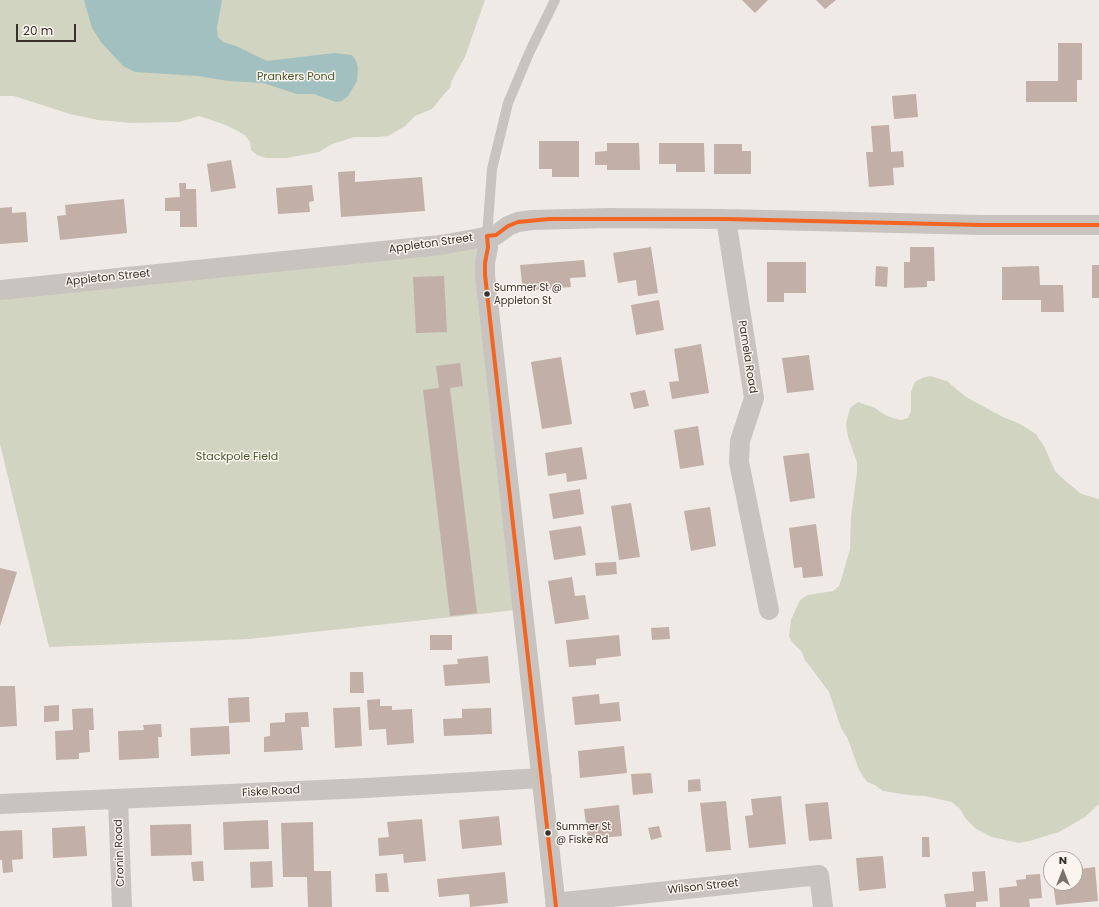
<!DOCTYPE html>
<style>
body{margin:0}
#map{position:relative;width:1099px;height:907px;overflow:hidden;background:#efeae5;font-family:Poppins,sans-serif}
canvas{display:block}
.north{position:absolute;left:1043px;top:851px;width:40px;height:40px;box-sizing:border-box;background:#faf5ee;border:1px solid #ada6a0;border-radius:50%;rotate:0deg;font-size:11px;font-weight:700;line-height:16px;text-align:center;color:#3a302b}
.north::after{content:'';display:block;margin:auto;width:14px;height:18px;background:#79716c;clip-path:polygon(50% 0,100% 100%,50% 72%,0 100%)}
.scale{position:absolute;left:16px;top:24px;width:60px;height:18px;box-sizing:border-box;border:2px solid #3a302b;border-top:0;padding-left:5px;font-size:12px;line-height:14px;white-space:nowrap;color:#3a302b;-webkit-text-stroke:3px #faf5ee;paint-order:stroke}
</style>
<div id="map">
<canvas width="1099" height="907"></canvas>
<div class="north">N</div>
<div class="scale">20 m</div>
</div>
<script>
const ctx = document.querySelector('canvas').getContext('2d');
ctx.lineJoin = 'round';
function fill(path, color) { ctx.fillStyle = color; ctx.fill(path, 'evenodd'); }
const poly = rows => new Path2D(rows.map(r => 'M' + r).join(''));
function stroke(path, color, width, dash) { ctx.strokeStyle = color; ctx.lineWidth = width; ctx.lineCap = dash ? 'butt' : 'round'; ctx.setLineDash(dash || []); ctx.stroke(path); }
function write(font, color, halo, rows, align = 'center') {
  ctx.font = font + ' Poppins,sans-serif'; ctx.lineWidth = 3; ctx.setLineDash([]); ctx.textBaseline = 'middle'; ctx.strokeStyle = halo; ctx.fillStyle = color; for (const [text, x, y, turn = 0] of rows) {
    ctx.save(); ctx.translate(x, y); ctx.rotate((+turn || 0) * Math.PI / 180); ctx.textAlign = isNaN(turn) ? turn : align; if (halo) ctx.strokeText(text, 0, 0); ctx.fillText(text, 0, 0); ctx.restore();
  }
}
const green = poly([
 [0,0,485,0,465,57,452,80,450,88,446,92,432,109,415,116,405,126,388,136,379,137,354,137,332,144,319,152,286,158,266,158,257,155,251,150,250,142,245,135,226,125,199,116,179,122,132,123,98,120,70,114,14,96,0,96],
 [482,248,516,610,249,639,49,647,0,444,0,297],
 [930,376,947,381,966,397,975,402,1003,417,1020,424,1036,434,1045,448,1055,471,1061,477,1081,494,1099,499,1099,804,1085,817,1059,832,1029,841,1019,843,992,837,976,829,966,819,960,809,952,802,925,796,908,795,883,791,875,785,867,782,859,770,848,739,841,728,829,692,805,660,802,652,792,642,789,636,791,620,800,600,808,595,833,591,839,586,842,577,850,549,851,517,857,472,857,462,848,437,846,424,850,408,858,402,875,408,885,415,893,418,901,420,908,418,911,411,911,392,915,382,922,378]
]);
const water = poly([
 [84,0,222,0,217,27,218,37,223,42,236,46,267,61,334,53,352,55,356,61,358,67,357,81,348,96,342,101,336,102,314,94,297,94,263,83,228,81,198,76,135,72,123,66,101,42,92,28]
]);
const building = poly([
 [742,0,768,0,755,13],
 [816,0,836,0,825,9],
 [1058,43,1082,43,1082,80,1077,80,1077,102,1026,102,1026,81,1058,81],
 [916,94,918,117,894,119,892,96],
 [889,125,891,152,903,151,904,167,893,168,894,185,869,187,866,152,873,152,871,126],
 [539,141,579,141,579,177,552,177,552,169,539,169],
 [607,143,639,143,640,170,607,170,607,165,595,165,595,152,607,151],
 [659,143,704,143,705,172,676,172,676,164,659,164],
 [714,144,742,144,742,151,751,151,751,174,714,174],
 [231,160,236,188,211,192,207,164],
 [355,171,355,182,422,177,425,211,341,217,338,172],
 [179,183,186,183,186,189,196,189,197,227,180,227,180,211,165,211,165,198,180,197],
 [312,185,314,201,309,202,310,212,278,214,276,188],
 [124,199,127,233,60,240,57,216,66,215,65,205],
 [12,207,12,213,26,212,28,242,0,244,0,208],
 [651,247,658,293,638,296,636,280,618,283,613,253],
 [910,247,934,247,935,281,927,281,927,287,904,288,904,262,910,262],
 [584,260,586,277,570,278,571,287,523,291,520,265],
 [767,262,806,262,806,293,784,293,784,302,767,302],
 [1092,265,1099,265,1099,298,1092,298],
 [876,266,888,267,887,287,875,286],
 [1039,266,1040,285,1063,285,1064,312,1041,312,1041,300,1002,300,1002,267],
 [444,276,447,332,416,333,413,277],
 [659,300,664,330,636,335,631,305],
 [701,344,709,393,672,399,669,382,679,381,674,349],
 [809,355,814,390,787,393,782,358],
 [561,357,572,424,542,429,531,362],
 [460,363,463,386,450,388,477,613,450,616,423,390,439,388,436,366],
 [645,390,649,406,634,409,630,393],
 [698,426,704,465,680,469,674,430],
 [582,447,587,479,567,482,566,473,548,476,545,453],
 [809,453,815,498,790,502,783,456],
 [580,489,584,514,553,519,549,494],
 [631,503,640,557,619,560,611,506],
 [710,507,716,546,691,551,684,511],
 [816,524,823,576,803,578,802,567,794,568,789,528],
 [581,526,586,555,554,560,549,531],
 [616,562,617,574,596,576,595,563],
 [0,568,17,572,0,626],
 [572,577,575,596,585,595,589,619,555,624,548,581],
 [669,627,670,639,652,640,651,628],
 [430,635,452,635,452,650,430,650],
 [619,635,621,656,596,659,596,665,569,667,566,640],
 [488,656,490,683,445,686,443,665,458,664,457,659],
 [350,672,363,672,364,693,350,693],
 [0,686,15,686,17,726,0,727],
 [599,694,600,704,619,702,621,721,575,725,572,697],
 [249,697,250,722,229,723,228,698],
 [380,699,380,706,392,706,392,710,412,709,414,743,387,745,386,729,369,730,367,700],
 [59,705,59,721,44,722,44,706],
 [360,707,362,746,335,748,333,708],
 [93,708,94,730,89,730,90,752,79,753,79,759,56,760,55,731,73,730,72,709],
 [491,708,492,734,444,736,443,719,462,718,462,709],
 [308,712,309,727,301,727,303,750,264,752,264,737,270,736,270,723,285,722,285,713],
 [161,724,162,737,158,737,159,758,119,760,118,731,144,730,143,725],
 [229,726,230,754,191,756,190,728],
 [624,746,627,773,580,778,578,751],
 [651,773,653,793,633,795,631,774],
 [700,779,701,791,688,792,688,780],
 [781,796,786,844,749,848,745,816,753,815,751,799],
 [726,801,731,850,706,852,700,803],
 [828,802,832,839,809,841,805,804],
 [619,805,622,836,588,839,584,809],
 [499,816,502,845,462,849,459,820],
 [422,819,426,861,404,863,403,854,379,856,378,838,389,837,387,822],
 [268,820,269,849,224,850,223,822],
 [313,822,314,871,331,871,332,907,308,907,307,877,283,877,281,823],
 [191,824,192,855,151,856,150,825],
 [85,826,87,856,53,858,52,828],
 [659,826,662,837,651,840,648,828],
 [22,830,23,859,12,860,13,872,3,873,2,860,0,860,0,831],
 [922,837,929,837,930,857,922,857],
 [883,856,886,888,859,891,856,858],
 [203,861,204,881,193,881,191,862],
 [272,861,273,887,251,888,250,862],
 [1095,867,1098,901,1056,905,1053,883,1075,883,1075,878,1081,878,1080,869],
 [985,871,988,901,976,902,976,907,946,907,944,894,974,891,972,872],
 [505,872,508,903,470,907,469,894,439,897,437,879],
 [387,873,389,892,376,892,375,874],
 [1040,874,1042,898,1029,899,1030,907,1000,907,999,888,1017,886,1016,880,1026,879,1026,875]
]);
const lane = poly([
 [487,236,492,169,508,103,530,51,555,0]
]);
const street = poly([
 [726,219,754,398,740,441,739,462,769,610],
 [487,236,488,247,485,263,485,275,556,907],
 [0,290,441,245,496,235,508,226,518,222,532,220,609,218,726,219,982,225,1099,225],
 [118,799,122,907],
 [0,804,366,788,542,778],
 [555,903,819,875,823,907]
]);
const bus1 = poly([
 [556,907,485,275,485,263,488,247,487,236,496,235,508,226,518,222,549,219,726,219,982,225,1099,225]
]);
const markers = [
 [487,294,3.5,"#3a302b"],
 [548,833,3.5,"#3a302b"]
];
const busNames = [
 ["Summer St @",494,288],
 ["Appleton St",494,301],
 ["Summer St",556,827],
 ["@ Fiske Rd",556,840]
];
const parkNames = [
 ["Prankers Pond",296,77],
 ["Stackpole Field",237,457]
];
const streetNames = [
 ["Appleton Street",431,244,-8],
 ["Appleton Street",108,278,-6],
 ["Pamela Road",747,357,81],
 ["Fiske Road",271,792,-3],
 ["Cronin Road",120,853,-92],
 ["Wilson Street",703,887,-6]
];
fill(green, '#d0d4c0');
fill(water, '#a2c0c0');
fill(building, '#c2afa7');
stroke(lane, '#c8c3be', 10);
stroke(street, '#c8c3be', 20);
stroke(bus1, '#f26522', 4);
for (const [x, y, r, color] of markers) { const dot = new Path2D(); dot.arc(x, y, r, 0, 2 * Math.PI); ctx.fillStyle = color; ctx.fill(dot); stroke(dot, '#faf5ee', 1.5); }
write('10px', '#3a302b', '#faf5ee', busNames, 'left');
write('11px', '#495830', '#faf5ee', parkNames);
write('11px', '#3a302b', '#faf5ee', streetNames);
</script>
